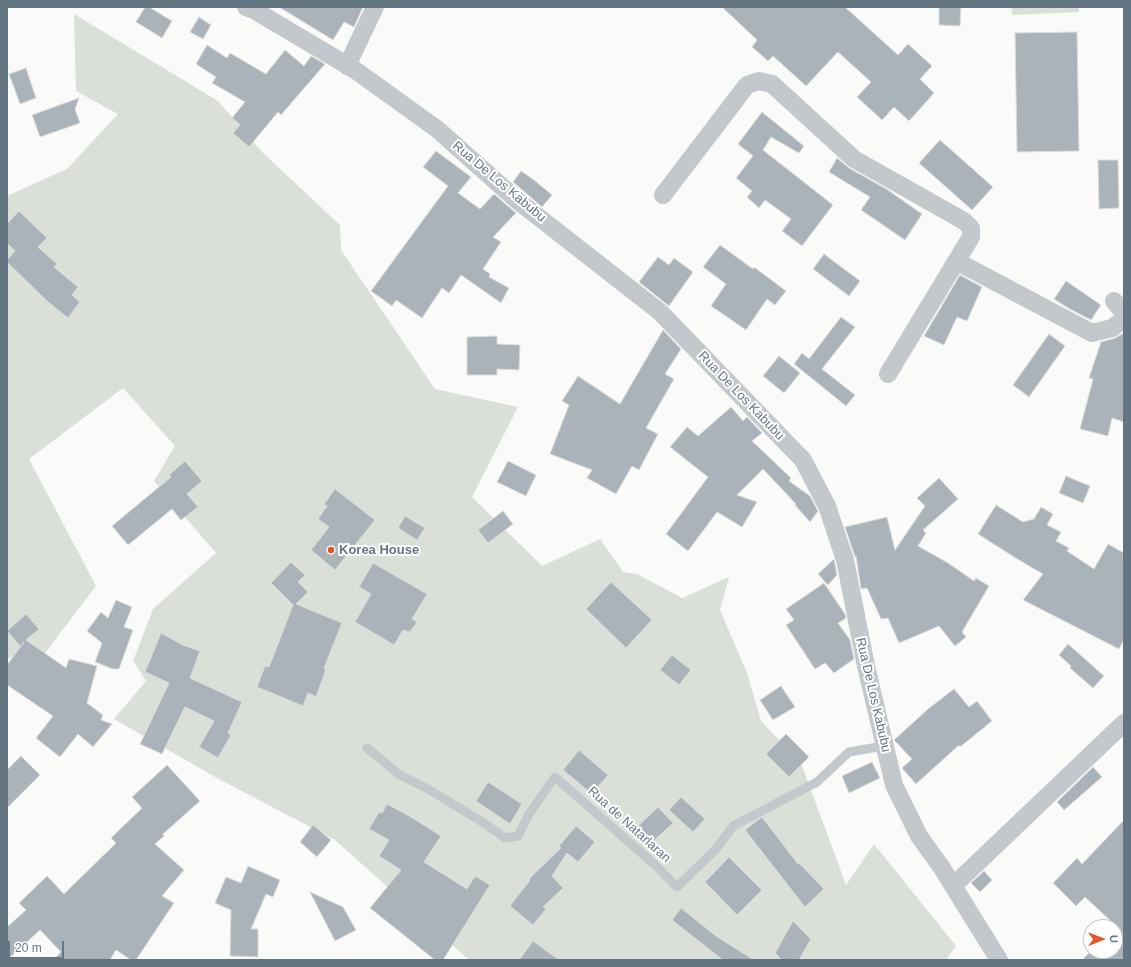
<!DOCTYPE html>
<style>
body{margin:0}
#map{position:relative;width:1131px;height:967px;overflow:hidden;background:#fafaf8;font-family:Arial,sans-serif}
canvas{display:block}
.frame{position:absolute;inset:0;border:8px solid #657683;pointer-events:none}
.north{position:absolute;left:1083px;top:919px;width:40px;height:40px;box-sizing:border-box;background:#fff;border:1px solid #c1c8cd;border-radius:50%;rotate:89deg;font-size:11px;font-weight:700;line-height:16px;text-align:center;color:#657683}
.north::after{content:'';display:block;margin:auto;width:14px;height:18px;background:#e4572e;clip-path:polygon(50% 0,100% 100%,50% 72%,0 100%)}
.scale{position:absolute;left:8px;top:941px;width:56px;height:18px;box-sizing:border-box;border:2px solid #657683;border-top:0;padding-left:5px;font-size:12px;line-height:14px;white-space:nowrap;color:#657683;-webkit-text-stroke:3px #fff;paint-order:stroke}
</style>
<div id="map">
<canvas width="1131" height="967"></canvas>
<div class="frame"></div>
<div class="north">U</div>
<div class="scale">20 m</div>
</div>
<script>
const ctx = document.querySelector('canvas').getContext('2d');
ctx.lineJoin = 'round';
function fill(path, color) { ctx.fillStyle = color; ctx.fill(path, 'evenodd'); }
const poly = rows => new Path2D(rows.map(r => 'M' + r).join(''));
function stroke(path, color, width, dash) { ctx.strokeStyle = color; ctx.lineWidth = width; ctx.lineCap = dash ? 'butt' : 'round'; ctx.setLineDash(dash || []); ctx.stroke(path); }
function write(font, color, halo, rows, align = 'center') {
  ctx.font = font + ' Arial,sans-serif'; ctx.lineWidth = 4; ctx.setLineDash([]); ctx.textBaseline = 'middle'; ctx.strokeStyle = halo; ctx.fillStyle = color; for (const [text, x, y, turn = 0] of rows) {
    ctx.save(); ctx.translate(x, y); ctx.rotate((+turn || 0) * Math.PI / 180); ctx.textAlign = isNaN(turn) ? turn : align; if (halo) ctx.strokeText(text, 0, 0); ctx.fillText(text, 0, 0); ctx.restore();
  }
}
const green = poly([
 [1012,7,1079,7,1079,12,1012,15],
 [74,14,218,101,264,154,340,225,341,250,435,389,518,407,472,497,542,566,600,539,623,572,637,574,682,598,729,577,720,610,747,673,761,721,801,763,846,885,874,844,956,946,946,960,469,960,335,840,217,778,114,719,146,681,133,661,153,609,216,553,154,481,175,446,123,388,29,459,96,586,45,653,7,658,7,196,67,169,118,114,76,91]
]);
const building = poly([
 [145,7,149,7,172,21,162,38,136,22,145,7],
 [279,7,363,7,354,27,344,22,333,40,279,7],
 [722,7,845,7,898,55,908,44,932,66,920,79,934,93,909,121,894,107,882,120,857,97,871,82,838,52,806,86,773,56,768,61,752,47,757,40,722,7],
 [939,7,961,7,960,26,939,25,939,7],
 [199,17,211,25,203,39,190,32,199,17],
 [1077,32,1079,151,1017,152,1015,33,1077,32],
 [207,45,227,58,230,53,266,74,285,50,304,66,311,56,325,64,281,115,278,112,249,147,233,133,240,125,232,118,245,102,212,83,216,77,196,64,207,45],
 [26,68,36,98,20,104,9,74,26,68],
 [79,98,75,109,80,123,40,137,32,115,79,98],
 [762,112,804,146,799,153,771,137,763,150,833,205,802,246,782,231,791,219,765,200,759,208,747,197,752,191,736,178,753,156,738,144,762,112],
 [940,140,993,187,972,210,919,163,940,140],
 [436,151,471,177,458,193,480,209,494,194,516,213,493,237,501,242,483,269,490,274,489,277,509,288,501,303,461,275,449,293,442,288,422,318,396,300,392,306,371,291,448,186,423,167,436,151],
 [837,158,849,168,888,190,922,214,905,240,861,210,870,197,829,172,837,158],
 [1098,160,1118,160,1119,208,1099,209,1098,160],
 [521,171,534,180,552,195,542,207,513,182,521,171],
 [19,211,47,238,38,247,57,264,54,267,78,287,72,295,80,302,68,318,47,301,7,262,7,260,15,251,7,243,7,224,19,211],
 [720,245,753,269,754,267,786,291,775,305,767,299,746,330,711,306,726,284,703,267,720,245],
 [824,254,860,281,849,296,813,269,824,254],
 [658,257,669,265,674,258,693,272,669,306,639,282,658,257],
 [960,275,982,287,967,321,957,317,944,345,924,336,960,275],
 [1066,281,1101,305,1091,320,1068,308,1054,299,1066,281],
 [841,317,855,327,822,369,855,395,846,406,794,364,802,353,809,359,841,317],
 [663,330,681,349,665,374,674,379,646,428,658,434,639,470,632,466,616,494,587,478,592,470,550,454,569,405,562,401,578,376,620,404,663,330],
 [1124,333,1124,422,1112,418,1108,436,1080,429,1093,379,1089,378,1101,342,1115,338,1124,333],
 [1049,334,1065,346,1029,397,1013,385,1049,334],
 [497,336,497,344,520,345,519,370,497,369,497,375,467,375,467,337,497,336],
 [779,356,800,373,784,393,763,376,779,356],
 [731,407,743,421,747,417,762,433,752,441,791,478,789,481,810,496,818,511,810,522,795,505,796,504,763,469,737,495,757,502,742,527,717,512,688,551,666,534,708,477,670,447,687,427,698,436,731,407],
 [185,461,202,481,187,494,198,507,181,520,172,509,128,545,112,526,171,477,169,475,185,461],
 [508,461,536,475,526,496,497,482,508,461],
 [1066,476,1090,486,1083,503,1059,493,1066,476],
 [939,478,958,499,923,530,926,533,918,546,948,563,974,581,976,578,989,586,962,632,966,637,955,646,939,626,899,643,888,618,881,619,867,588,861,589,856,556,855,557,845,527,887,517,895,550,925,506,917,498,939,478],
 [335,489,375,520,335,570,311,550,329,527,318,519,327,506,324,504,335,489],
 [996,505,1023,522,1034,519,1041,507,1053,514,1047,525,1061,532,1056,541,1069,548,1067,551,1094,569,1108,544,1124,553,1124,639,1119,649,1023,600,1043,574,1014,557,978,534,996,505],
 [503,511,513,524,488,543,478,530,503,511],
 [405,516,425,528,417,540,398,528,405,516],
 [834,559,837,575,828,585,818,574,834,559],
 [291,562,305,575,298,582,308,592,296,604,342,623,324,668,326,669,316,697,308,693,303,706,257,687,265,666,269,667,293,605,271,583,291,562],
 [373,563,427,594,412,619,417,622,410,632,403,630,394,645,355,622,371,594,359,587,373,563],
 [611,582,652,620,626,648,586,609,611,582],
 [824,583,845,614,846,618,838,623,850,640,854,659,834,673,825,663,815,669,786,625,794,620,786,609,824,583],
 [116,600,132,607,124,627,133,630,119,669,113,669,95,662,102,643,87,631,101,612,108,618,116,600],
 [26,614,39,629,26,640,66,668,69,659,97,666,87,703,103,715,101,720,112,724,93,747,78,734,60,757,36,738,53,716,7,685,7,665,24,642,20,646,7,631,26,614],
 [161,633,183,645,200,651,190,678,242,702,228,733,231,735,218,758,199,747,214,721,185,707,162,754,140,744,169,683,145,672,161,633],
 [1068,644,1104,676,1093,688,1070,668,1071,666,1059,655,1068,644],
 [672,655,691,670,679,685,660,670,672,655],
 [781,686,795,707,773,720,760,700,781,686],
 [954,689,969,707,977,701,992,721,960,747,959,745,916,784,902,768,912,759,894,740,928,709,954,689],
 [786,734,809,757,789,777,766,754,786,734],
 [579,750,608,775,592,794,563,770,579,750],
 [21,756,40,775,7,808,7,770,21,756],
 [872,762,880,778,849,793,842,776,872,762],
 [167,765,200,801,163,834,164,836,155,844,184,870,162,896,174,903,136,960,131,960,116,950,110,960,53,960,61,952,40,930,7,960,7,927,26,910,19,903,47,876,64,894,116,843,111,838,142,808,132,797,167,765],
 [1093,767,1102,777,1064,810,1057,802,1093,767],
 [488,782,522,804,510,824,476,801,488,782],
 [681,797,705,819,693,832,669,810,681,797],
 [387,804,411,817,441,836,424,862,467,889,475,876,490,885,443,960,435,960,370,908,401,870,379,856,389,840,369,829,379,812,382,813,387,804],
 [658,807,673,823,648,846,634,830,658,807],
 [762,817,798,864,799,863,824,889,805,907,745,830,762,817],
 [1124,820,1124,960,1082,960,1091,951,1115,951,1115,927,1113,927,1115,925,1085,897,1076,906,1053,883,1077,858,1082,864,1124,820],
 [313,825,331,840,317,857,300,842,313,825],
 [576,826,595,842,578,862,567,853,552,876,563,888,543,907,546,909,533,925,510,906,530,880,529,879,561,848,559,846,576,826],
 [729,857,762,890,737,915,705,882,729,857],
 [248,866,280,880,273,897,266,894,251,929,258,929,258,957,230,956,231,910,215,903,226,877,241,883,248,866],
 [984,871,992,880,980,892,971,883,984,871],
 [310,892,343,907,356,930,335,941,310,892],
 [681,908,716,936,754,960,723,960,672,920,681,908],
 [793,921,811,939,799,960,782,960,775,953,793,921],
 [533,941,559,960,519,960,533,941]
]);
const service = poly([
 [367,748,400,775,428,789,484,823,505,838,518,836,529,814,555,777,654,864,677,887,716,849,733,826,817,782,849,752,884,746]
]);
const minor = poly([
 [246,7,254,10,355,70,437,129,518,201,660,312,803,460,827,506,845,560,866,666,894,785,919,836,942,868,999,960],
 [347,66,375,7],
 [663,195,747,85,759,81,772,84,854,159,964,221,971,228,971,237,888,374],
 [956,261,1092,333,1112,328,1124,319],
 [1114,301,1124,313],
 [953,886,1124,723]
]);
const markers = [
 [331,550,4,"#e4572e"]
];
const streetNames = [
 ["Rua De Los Kabubu",499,182,40],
 ["Rua De Los Kabubu",741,396,46],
 ["Rua De Los Kabubu",873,695,77],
 ["Rua de Natarlaran",629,825,42]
];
const poiNames = [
 ["Korea House",339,550]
];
fill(green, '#dadfd7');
fill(building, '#aab3b9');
stroke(building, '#dcdcda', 1);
stroke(service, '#c3c8cc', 9);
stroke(minor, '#c3c8cc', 18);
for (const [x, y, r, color] of markers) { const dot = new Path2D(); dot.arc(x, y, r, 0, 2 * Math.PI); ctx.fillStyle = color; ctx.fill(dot); stroke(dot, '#fff', 1.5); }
write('13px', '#657683', '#fff', streetNames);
write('bold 13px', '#657683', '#fff', poiNames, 'left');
</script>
